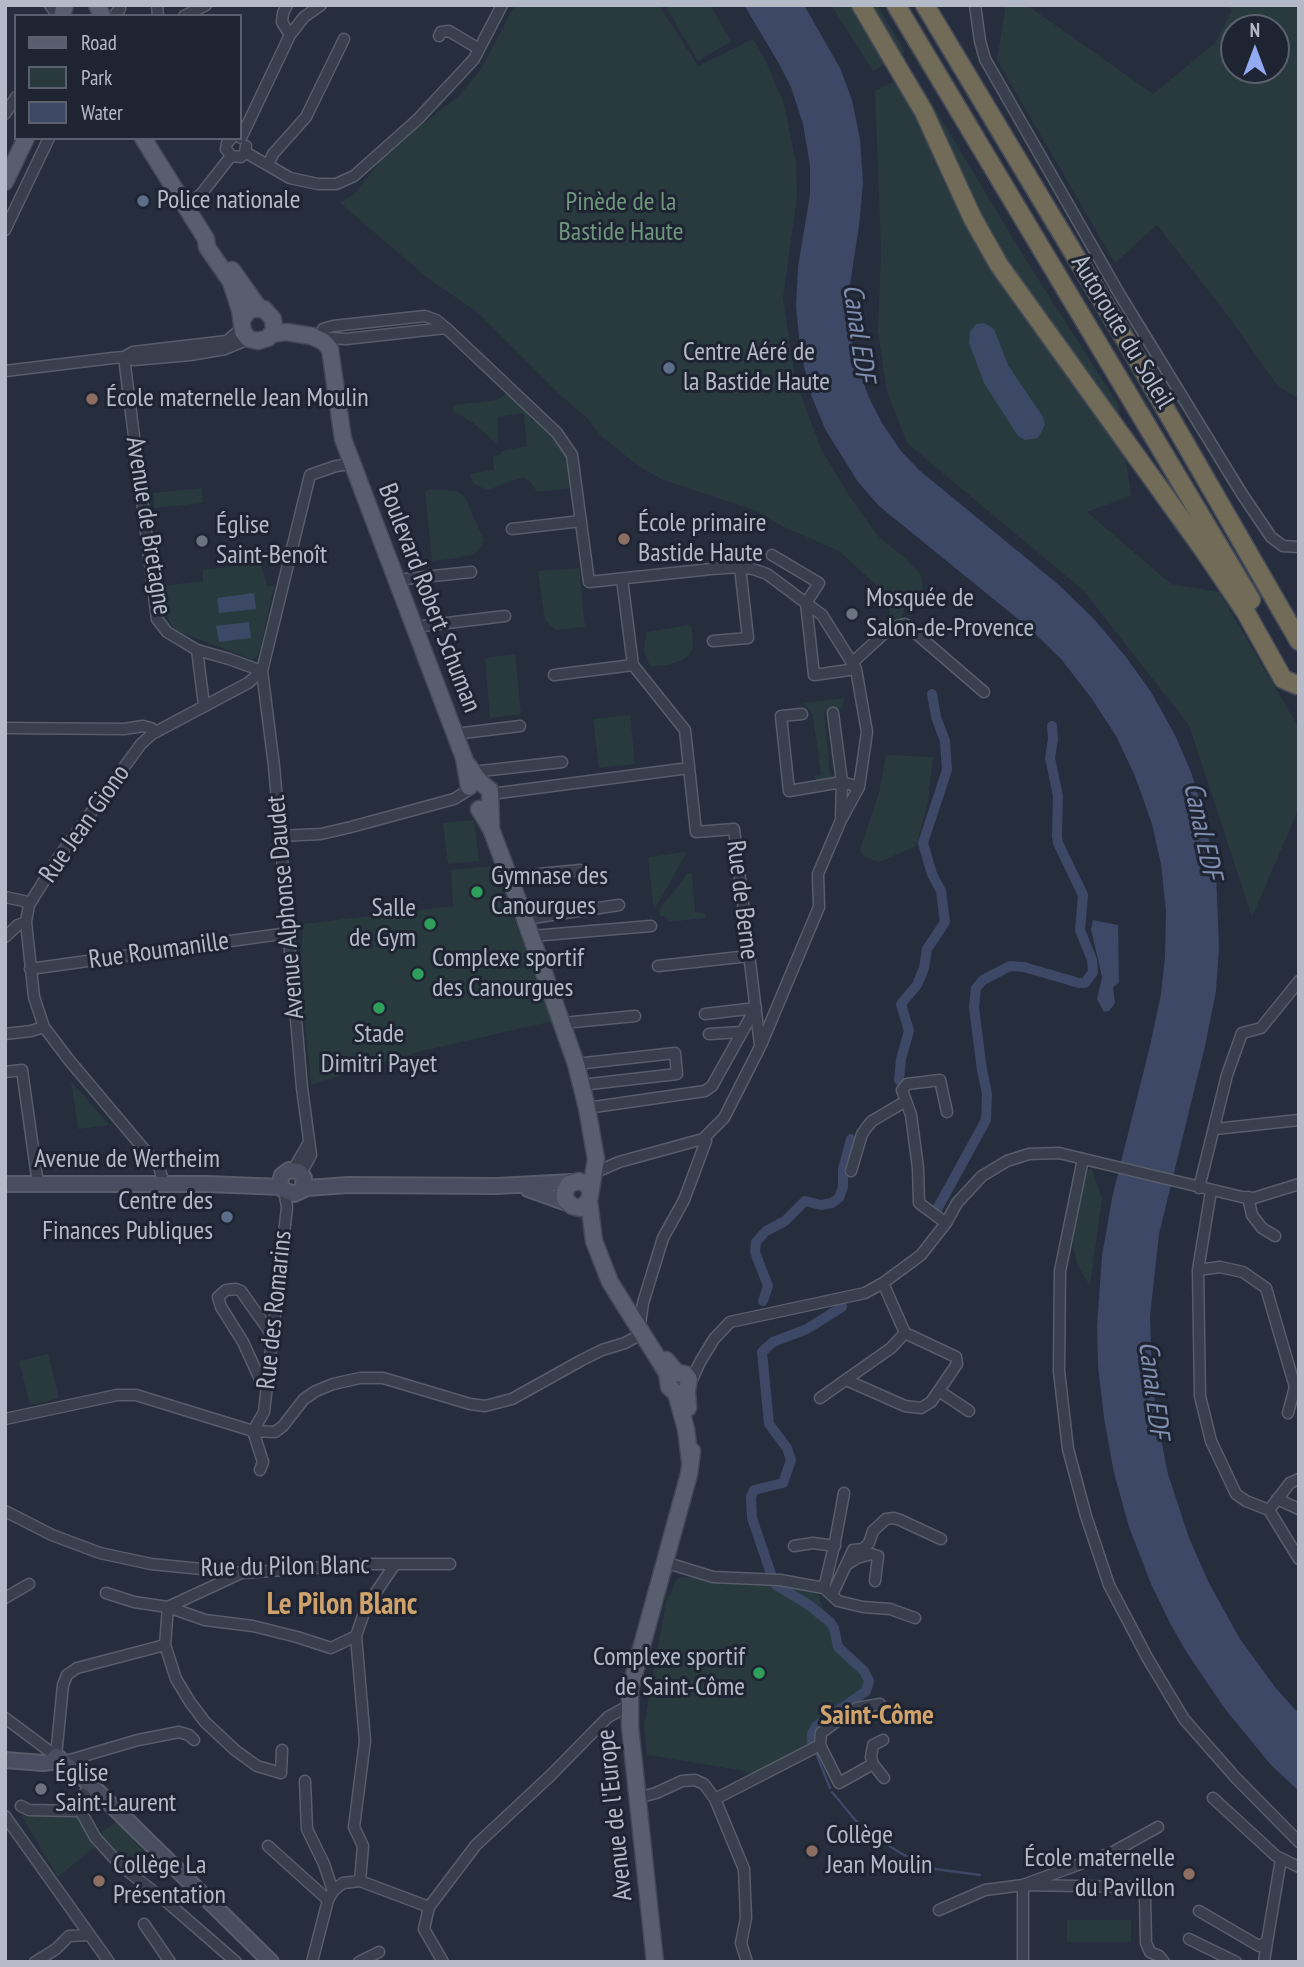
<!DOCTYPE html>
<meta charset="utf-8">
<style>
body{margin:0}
#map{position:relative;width:1304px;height:1967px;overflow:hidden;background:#262d3d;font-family:"PT Sans Narrow",sans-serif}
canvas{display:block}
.frame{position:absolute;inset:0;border:7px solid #b5bac8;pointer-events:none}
.legend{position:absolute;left:14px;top:14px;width:228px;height:126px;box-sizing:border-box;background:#1e2432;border:2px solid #5a606e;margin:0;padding:9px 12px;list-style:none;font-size:21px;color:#b5bac8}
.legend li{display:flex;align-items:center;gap:14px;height:35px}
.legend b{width:35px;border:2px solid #5a606e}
.north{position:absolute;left:1220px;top:14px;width:70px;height:70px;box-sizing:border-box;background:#1e2432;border:2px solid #5a606e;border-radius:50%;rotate:0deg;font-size:19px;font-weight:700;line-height:28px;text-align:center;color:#b5bac8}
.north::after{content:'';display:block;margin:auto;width:24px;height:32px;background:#91aaf1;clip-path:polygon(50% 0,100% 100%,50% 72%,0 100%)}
</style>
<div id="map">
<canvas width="1304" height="1967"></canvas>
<div class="frame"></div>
<ul class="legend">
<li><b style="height:9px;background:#585e6d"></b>Road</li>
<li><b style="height:19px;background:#293a3f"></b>Park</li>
<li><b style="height:19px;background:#3c4865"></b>Water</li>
</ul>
<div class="north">N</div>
</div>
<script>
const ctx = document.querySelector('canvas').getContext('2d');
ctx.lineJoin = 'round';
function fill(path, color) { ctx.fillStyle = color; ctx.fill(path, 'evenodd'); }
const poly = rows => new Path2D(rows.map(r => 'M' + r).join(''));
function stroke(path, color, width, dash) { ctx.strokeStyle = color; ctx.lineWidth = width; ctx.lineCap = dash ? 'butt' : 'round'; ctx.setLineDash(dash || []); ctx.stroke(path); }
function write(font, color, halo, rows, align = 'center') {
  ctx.font = font + ' "PT Sans Narrow",sans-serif'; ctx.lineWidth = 6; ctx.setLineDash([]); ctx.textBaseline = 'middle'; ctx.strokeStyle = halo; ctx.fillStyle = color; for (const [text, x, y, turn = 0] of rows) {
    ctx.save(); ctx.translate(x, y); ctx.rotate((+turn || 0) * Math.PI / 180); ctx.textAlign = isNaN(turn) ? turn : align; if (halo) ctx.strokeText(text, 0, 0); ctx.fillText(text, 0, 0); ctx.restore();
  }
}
const green = poly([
 [515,5,659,5,698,66,753,39,766,62,784,104,796,163,797,197,783,298,795,379,821,449,850,497,879,537,905,558,921,575,923,591,908,601,901,619,893,621,890,618,887,595,839,551,786,528,754,510,661,479,637,465,601,436,587,418,558,393,477,312,429,279,340,203,355,193,381,160,400,142,460,95,481,69],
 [665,5,710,5,731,41,698,61],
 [831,5,877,5,905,52,873,71],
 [1006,5,1027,5,1153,94,1215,43,1232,10,1227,5,1299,5,1299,399,1277,385,1229,317,1157,225,1115,263,997,60],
 [1276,28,1276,70,1234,70,1234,28],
 [913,72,1024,257,1118,404,1131,496,1087,512,1171,584,1219,592,1299,728,1299,808,1252,917,1189,725,1083,590,907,443,887,392,878,332,881,250,875,91],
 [506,394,529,414,532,421,538,422,562,447,568,459,572,488,537,492,530,481,523,477,488,490,474,484,469,474,494,470,493,456,500,455,502,451,527,446,524,415,522,413,498,417,498,445,472,422,453,411,453,405,497,400],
 [202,488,203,503,154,508,153,493],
 [429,489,457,491,465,497,484,541,479,550,471,555,458,558,432,561,425,491],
 [261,563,267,586,274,586,259,654,255,658,251,659,177,631,172,626,166,614,162,586,203,581,203,570],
 [579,568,585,627,556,630,545,620,538,571],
 [690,625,692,629,693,648,690,654,683,660,667,665,650,666,644,652,646,632],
 [515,654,521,714,490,718,485,658],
 [845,698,842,708,824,712,830,775,838,776,836,779,817,781,814,776,821,775,813,715,803,703],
 [630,715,635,764,599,768,593,719],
 [886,755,933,757,928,802,916,846,879,862,864,856,860,850,879,793],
 [474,820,479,861,448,864,443,823],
 [687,852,654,910,648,857],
 [493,866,554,1021,421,1051,311,1085,300,972,303,924,453,906,451,870],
 [688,873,692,873,695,912,705,913,705,918,668,922,667,917,660,916,659,910],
 [71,1081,109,1125,78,1129],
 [1085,1170,1092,1170,1102,1198,1090,1286,1077,1264,1072,1241],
 [48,1354,59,1398,30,1405,19,1361],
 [681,1577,765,1581,819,1594,821,1604,827,1616,839,1629,838,1640,867,1677,870,1696,863,1698,821,1725,815,1734,815,1744,753,1774,745,1773,745,1771,647,1755,644,1725,667,1596,670,1596,676,1580],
 [21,1815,81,1818,98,1844,58,1877],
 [119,1820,136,1838,134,1841,142,1850,129,1864,121,1855,117,1858,97,1835],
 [1067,1920,1131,1920,1131,1942,1067,1942]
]);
const water = poly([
 [744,5,804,5,840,68,852,100,860,139,863,183,859,226,849,291,849,322,855,358,869,398,882,423,901,451,919,470,1059,585,1094,619,1126,657,1151,692,1175,735,1191,772,1203,811,1216,873,1219,947,1216,991,1205,1046,1159,1234,1150,1316,1152,1377,1157,1419,1168,1474,1189,1538,1209,1583,1240,1639,1275,1687,1299,1714,1299,1791,1271,1765,1225,1709,1187,1653,1171,1625,1151,1584,1129,1527,1114,1473,1104,1418,1098,1366,1097,1326,1102,1256,1112,1198,1150,1046,1161,994,1165,957,1166,911,1161,864,1152,824,1135,776,1116,736,1092,699,1061,659,1029,628,879,506,858,482,825,429,812,397,801,355,796,307,798,267,810,195,810,165,803,124,791,87,778,62],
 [984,323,994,329,1008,365,1043,417,1045,425,1038,438,1025,440,1018,436,984,383,969,343,970,332,976,324],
 [254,593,256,609,219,613,217,598],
 [249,622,251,638,219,642,216,626],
 [1093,920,1118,925,1119,983,1113,987,1115,1003,1109,1011,1104,1012,1097,999,1102,977,1091,929]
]);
const stream = poly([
 [816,1753,830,1788],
 [832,1792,856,1821,881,1841,904,1855,935,1869,980,1875]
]);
const canal = poly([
 [899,1080,901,1059,909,1031,901,1004,917,985,924,968,927,949,945,922,941,891,932,874,923,843,947,770,945,741,936,717,932,694],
 [936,1211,986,1120,987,1094,982,1070,974,1007,976,988,983,980,1010,966,1024,967,1079,983,1085,983,1093,972,1092,960,1080,930,1083,895,1058,843,1057,836,1058,796,1050,758,1053,739,1052,726],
 [763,1301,768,1286,755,1252,756,1242,766,1231,785,1221,805,1201,821,1205,832,1203,839,1198,843,1187,843,1169,851,1139],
 [772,1577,752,1518,751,1497,754,1490,783,1483,791,1460,787,1448,769,1424,762,1352,773,1342,807,1329,842,1307],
 [776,1585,809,1605,830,1622,834,1628,838,1647,864,1671,869,1681,866,1691,816,1726,812,1734,812,1744]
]);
const street = poly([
 [50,5,58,16],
 [157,5,158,16],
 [287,5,283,13,282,22,290,35],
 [975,5,980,41,985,59,1120,295,1242,494,1271,537,1283,546,1299,547],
 [116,13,120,9,120,5],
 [184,16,206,5],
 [439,36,441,32,449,31,479,49],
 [5,114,16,97],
 [232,138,227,143,226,149,231,156,241,157,245,152,246,146],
 [241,138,290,35,304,17,321,5],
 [245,152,290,178,318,184,336,184,354,176,418,119,474,59,502,5],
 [268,165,273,154,306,117,344,39],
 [185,208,202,193,231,156],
 [5,230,49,138],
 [323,329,333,326,425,316,436,320,446,328,557,433,572,455,589,582,711,569,740,567,753,569,767,574,822,615,856,669,867,732,859,787,841,820,818,874,819,907,761,1045,724,1118,703,1139,619,1162,594,1173],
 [318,337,346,339,446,328],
 [124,357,157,619,167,632,197,650,229,659,262,671],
 [124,357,133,352,227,341,242,328],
 [5,371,113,358,124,357,134,360,190,355,225,349,249,339],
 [512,529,581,521],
 [772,555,819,583,806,603,814,675,856,669],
 [622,579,633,665],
 [396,580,471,572],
 [414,627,505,616],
 [713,641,748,638,740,567],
 [197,650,204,705],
 [853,662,890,628,905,624,984,692],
 [633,665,685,730,696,832,734,829,760,1045],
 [554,675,633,665],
 [833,713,842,782,841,816],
 [802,714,781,716,789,791,842,782,859,787],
 [143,726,151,728,151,735,141,744,58,858,29,905,26,922,34,997,44,1027,69,1060,159,1167,164,1184],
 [5,728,124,729,143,726],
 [152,734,248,683,262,671],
 [455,734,520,726],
 [472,772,562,762],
 [491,794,689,768],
 [279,836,321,834,351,827,454,799,467,791],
 [509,877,580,870],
 [5,897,24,901,29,905],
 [525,919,619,905],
 [532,936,651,926],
 [5,937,18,925,26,922],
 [658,966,749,956],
 [30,969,288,933],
 [705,1014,756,1008],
 [563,1023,635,1016],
 [5,1034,31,1031,44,1027],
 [709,1034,741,1032],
 [576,1064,675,1053,677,1074,581,1085],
 [5,1072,22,1070,38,1184],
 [587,1108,705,1091,712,1086,755,1009],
 [1215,1129,1299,1120],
 [1083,1159,1060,1271,1059,1371,1068,1449,1086,1516,1109,1585,1148,1659,1184,1719,1235,1777,1299,1842],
 [293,1170,308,1144],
 [851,1171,862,1134,867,1127,872,1121,906,1101],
 [301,1173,311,1155,302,1088,274,766,262,671,310,475,336,466,351,464],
 [1199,1188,1227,1075,1242,1033,1261,1028,1299,981],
 [1211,1191,1198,1270,1200,1396,1211,1441,1236,1494,1246,1501,1269,1510],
 [1248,1197,1252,1215,1262,1228,1275,1236],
 [946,1223,919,1203,918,1168,911,1115,902,1090,907,1084,940,1080,947,1112],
 [1198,1270,1220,1267,1243,1272,1266,1288,1295,1387,1299,1389],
 [640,1324,643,1303,663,1238,684,1200,706,1141],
 [846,1380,905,1406,921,1408,931,1402,957,1364,956,1357,905,1333,883,1283],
 [690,1384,700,1362,714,1339,730,1322,865,1293,883,1283,921,1255,946,1223,957,1203,982,1176,1007,1161,1029,1154,1059,1153,1242,1197,1254,1198,1299,1184],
 [267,1386,259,1377,243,1342,221,1307,218,1297,226,1290,236,1289,241,1291,272,1335],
 [939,1391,969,1411],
 [820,1398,891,1348,905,1333],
 [1288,1413,1295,1387],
 [5,1419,117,1395,136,1395,253,1431,275,1432,283,1426,304,1399,316,1391,333,1384,360,1378,383,1378,470,1404,485,1406,512,1399,582,1360,602,1350,625,1343,643,1333],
 [260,1470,263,1462,253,1431,264,1412,287,1207,284,1190],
 [1277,1499,1299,1509],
 [1269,1510,1299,1559],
 [1269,1510,1290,1483,1299,1479],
 [5,1511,52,1535,100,1553,151,1564,242,1573,370,1564,450,1564],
 [794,1546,813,1543,835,1546],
 [664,1562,713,1577,780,1580,824,1588,838,1601,863,1607,890,1609,915,1618],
 [846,1565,857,1558,871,1554,878,1556,875,1581],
 [824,1588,835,1542,844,1493],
 [106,1593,134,1602,168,1607,239,1574],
 [832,1595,853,1550,863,1549,869,1543,873,1531,886,1519,894,1518,900,1520,941,1539],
 [5,1598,29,1584],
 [356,1636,365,1741,354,1827,363,1846,360,1881],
 [165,1645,176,1679,190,1702,205,1722,235,1750,257,1766,281,1773,282,1750],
 [5,1718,56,1756],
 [820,1745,839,1783,873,1764,871,1757,873,1745,883,1740],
 [56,1756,63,1685,67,1675,77,1668,165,1645,168,1607,205,1620,253,1626,297,1637,331,1648,356,1636,366,1607,395,1564],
 [63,1762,138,1740,179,1732,189,1735,194,1740],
 [873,1764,884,1778],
 [305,1781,307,1829,324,1864,333,1891],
 [91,1785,78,1802,79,1808,95,1837,120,1865,167,1902,236,1962],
 [637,1798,656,1793,682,1781,695,1780,704,1784,715,1799,744,1869,746,1918,741,1943,747,1962],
 [1213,1798,1276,1856,1299,1867],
 [715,1799,820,1745,821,1733,845,1715,857,1708,880,1704],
 [21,1806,29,1810,75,1811,79,1808],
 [5,1816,109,1962],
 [268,1846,328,1900],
 [939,1910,985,1890,1023,1885,1113,1852,1158,1827],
 [1199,1911,1259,1946,1267,1942,1281,1859],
 [144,1924,170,1962],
 [1189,1939,1236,1962],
 [35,1962,56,1949,69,1936,90,1935],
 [312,1962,328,1900,333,1891,343,1883,360,1881,429,1907],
 [359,1962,379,1952],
 [443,1962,424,1929,429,1907,476,1845,550,1776,608,1717,628,1706],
 [1023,1962,1023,1885,1132,1887,1141,1890,1145,1898,1146,1943,1150,1952,1159,1956,1164,1962],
 [1264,1962,1267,1942]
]);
const secondary = poly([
 [5,1184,207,1184,282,1187],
 [302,1189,304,1178,299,1171,289,1170,282,1175,280,1182,282,1189,294,1194,307,1188,348,1185,497,1186,572,1182],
 [528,1189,567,1203],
 [5,1760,43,1763,51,1762,56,1756,91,1785,271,1962]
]);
const primary = poly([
 [97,5,102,16],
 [62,16,65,5],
 [143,138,206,239,207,247,231,282,240,310,243,332,249,339,258,341,268,338,274,330,273,319,264,309,253,309,248,311,242,320],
 [5,182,26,138],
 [232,270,259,308],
 [271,334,286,332,312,336,324,342,330,349,343,439,455,734,464,758,469,787],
 [467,764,481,783,490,790,491,826],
 [479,809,491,829,525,919,576,1064,587,1108,596,1159,589,1201,594,1241,610,1282,667,1373,669,1387,676,1393,686,1429,690,1461],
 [589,1201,580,1208,572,1206,565,1199,565,1191,569,1184,579,1181,586,1184,591,1190],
 [666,1360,677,1373,685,1374,689,1379,687,1390,688,1408],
 [655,1962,630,1727,630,1689,689,1474,692,1451]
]);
const highway = poly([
 [861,5,924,112,972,217,999,265,1203,549,1245,611,1283,679,1297,685],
 [896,5,1251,600],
 [925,5,1128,344,1299,641]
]);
const markers = [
 [143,201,7,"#5c6f8a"],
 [669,368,7,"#5c6f8a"],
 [92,399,7,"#8d6e63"],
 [624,539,7,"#8d6e63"],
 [202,541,7,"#6b7280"],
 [852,614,7,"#6b7280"],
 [477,892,7,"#2e9e5b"],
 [430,924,7,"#2e9e5b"],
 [418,974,7,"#2e9e5b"],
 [379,1008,7,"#2e9e5b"],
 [227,1217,7,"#5c6f8a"],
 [759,1673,7,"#2e9e5b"],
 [41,1789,7,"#6b7280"],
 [812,1851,7,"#8d6e63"],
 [1189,1874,7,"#8d6e63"],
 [99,1881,7,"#8d6e63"]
];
const poiNames = [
 ["Police nationale",157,201],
 ["Centre Aéré de",683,353],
 ["la Bastide Haute",683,383],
 ["École maternelle Jean Moulin",106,399],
 ["École primaire",638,524],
 ["Bastide Haute",638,554],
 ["Église",216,526],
 ["Saint-Benoît",216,556],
 ["Mosquée de",866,599],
 ["Salon-de-Provence",866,629],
 ["Gymnase des",491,877],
 ["Canourgues",491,907],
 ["Salle",416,909,"right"],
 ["de Gym",416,939,"right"],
 ["Complexe sportif",432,959],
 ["des Canourgues",432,989],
 ["Stade",379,1035,"center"],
 ["Dimitri Payet",379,1065,"center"],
 ["Centre des",213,1202,"right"],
 ["Finances Publiques",213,1232,"right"],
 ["Complexe sportif",745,1658,"right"],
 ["de Saint-Côme",745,1688,"right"],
 ["Église",55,1774],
 ["Saint-Laurent",55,1804],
 ["Collège",826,1836],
 ["Jean Moulin",826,1866],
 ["École maternelle",1175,1859,"right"],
 ["du Pavillon",1175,1889,"right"],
 ["Collège La",113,1866],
 ["Présentation",113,1896]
];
const parkNames = [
 ["Pinède de la",621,203],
 ["Bastide Haute",621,233]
];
const streetNames = [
 ["Autoroute du Soleil",1122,332,59],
 ["Avenue de Bretagne",148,526,81],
 ["Boulevard Robert Schuman",429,598,69],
 ["Rue Jean Giono",85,824,-55],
 ["Rue de Berne",742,900,83],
 ["Avenue Alphonse Daudet",286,907,-95],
 ["Rue Roumanille",159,951,-8],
 ["Avenue de Wertheim",127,1160],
 ["Rue des Romarins",275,1310,-84],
 ["Rue du Pilon Blanc",285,1567,-1],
 ["Avenue de l'Europe",615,1815,-96]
];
const waterNames = [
 ["Canal EDF",858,333,82],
 ["Canal EDF",1202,831,78],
 ["Canal EDF",1153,1390,83]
];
const neighbourhoodNames = [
 ["Saint-Côme",877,1716]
];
const quarterNames = [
 ["Le Pilon Blanc",342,1605]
];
fill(green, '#293a3f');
fill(water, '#3c4865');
stroke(stream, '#3c4865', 2.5);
stroke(canal, '#3c4865', 10);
stroke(street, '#575d6b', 13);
stroke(secondary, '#575d6b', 18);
stroke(primary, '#424856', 19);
stroke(highway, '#444a58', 21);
stroke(street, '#393f4d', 10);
stroke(secondary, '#484e60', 14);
stroke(primary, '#585e6d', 16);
stroke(highway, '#726b57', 18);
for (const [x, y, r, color] of markers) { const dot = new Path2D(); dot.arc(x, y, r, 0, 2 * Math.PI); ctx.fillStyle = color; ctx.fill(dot); stroke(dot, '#1e2432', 2.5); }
write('26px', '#b5bac8', '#1e2432', poiNames, 'left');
write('26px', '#6e977d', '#1e2432', parkNames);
write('26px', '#b5bac8', '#1e2432', streetNames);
write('italic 28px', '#7f8dae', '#1e2432', waterNames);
write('bold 28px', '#cea26a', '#1e2432', neighbourhoodNames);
write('bold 30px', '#cea26a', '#1e2432', quarterNames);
</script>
